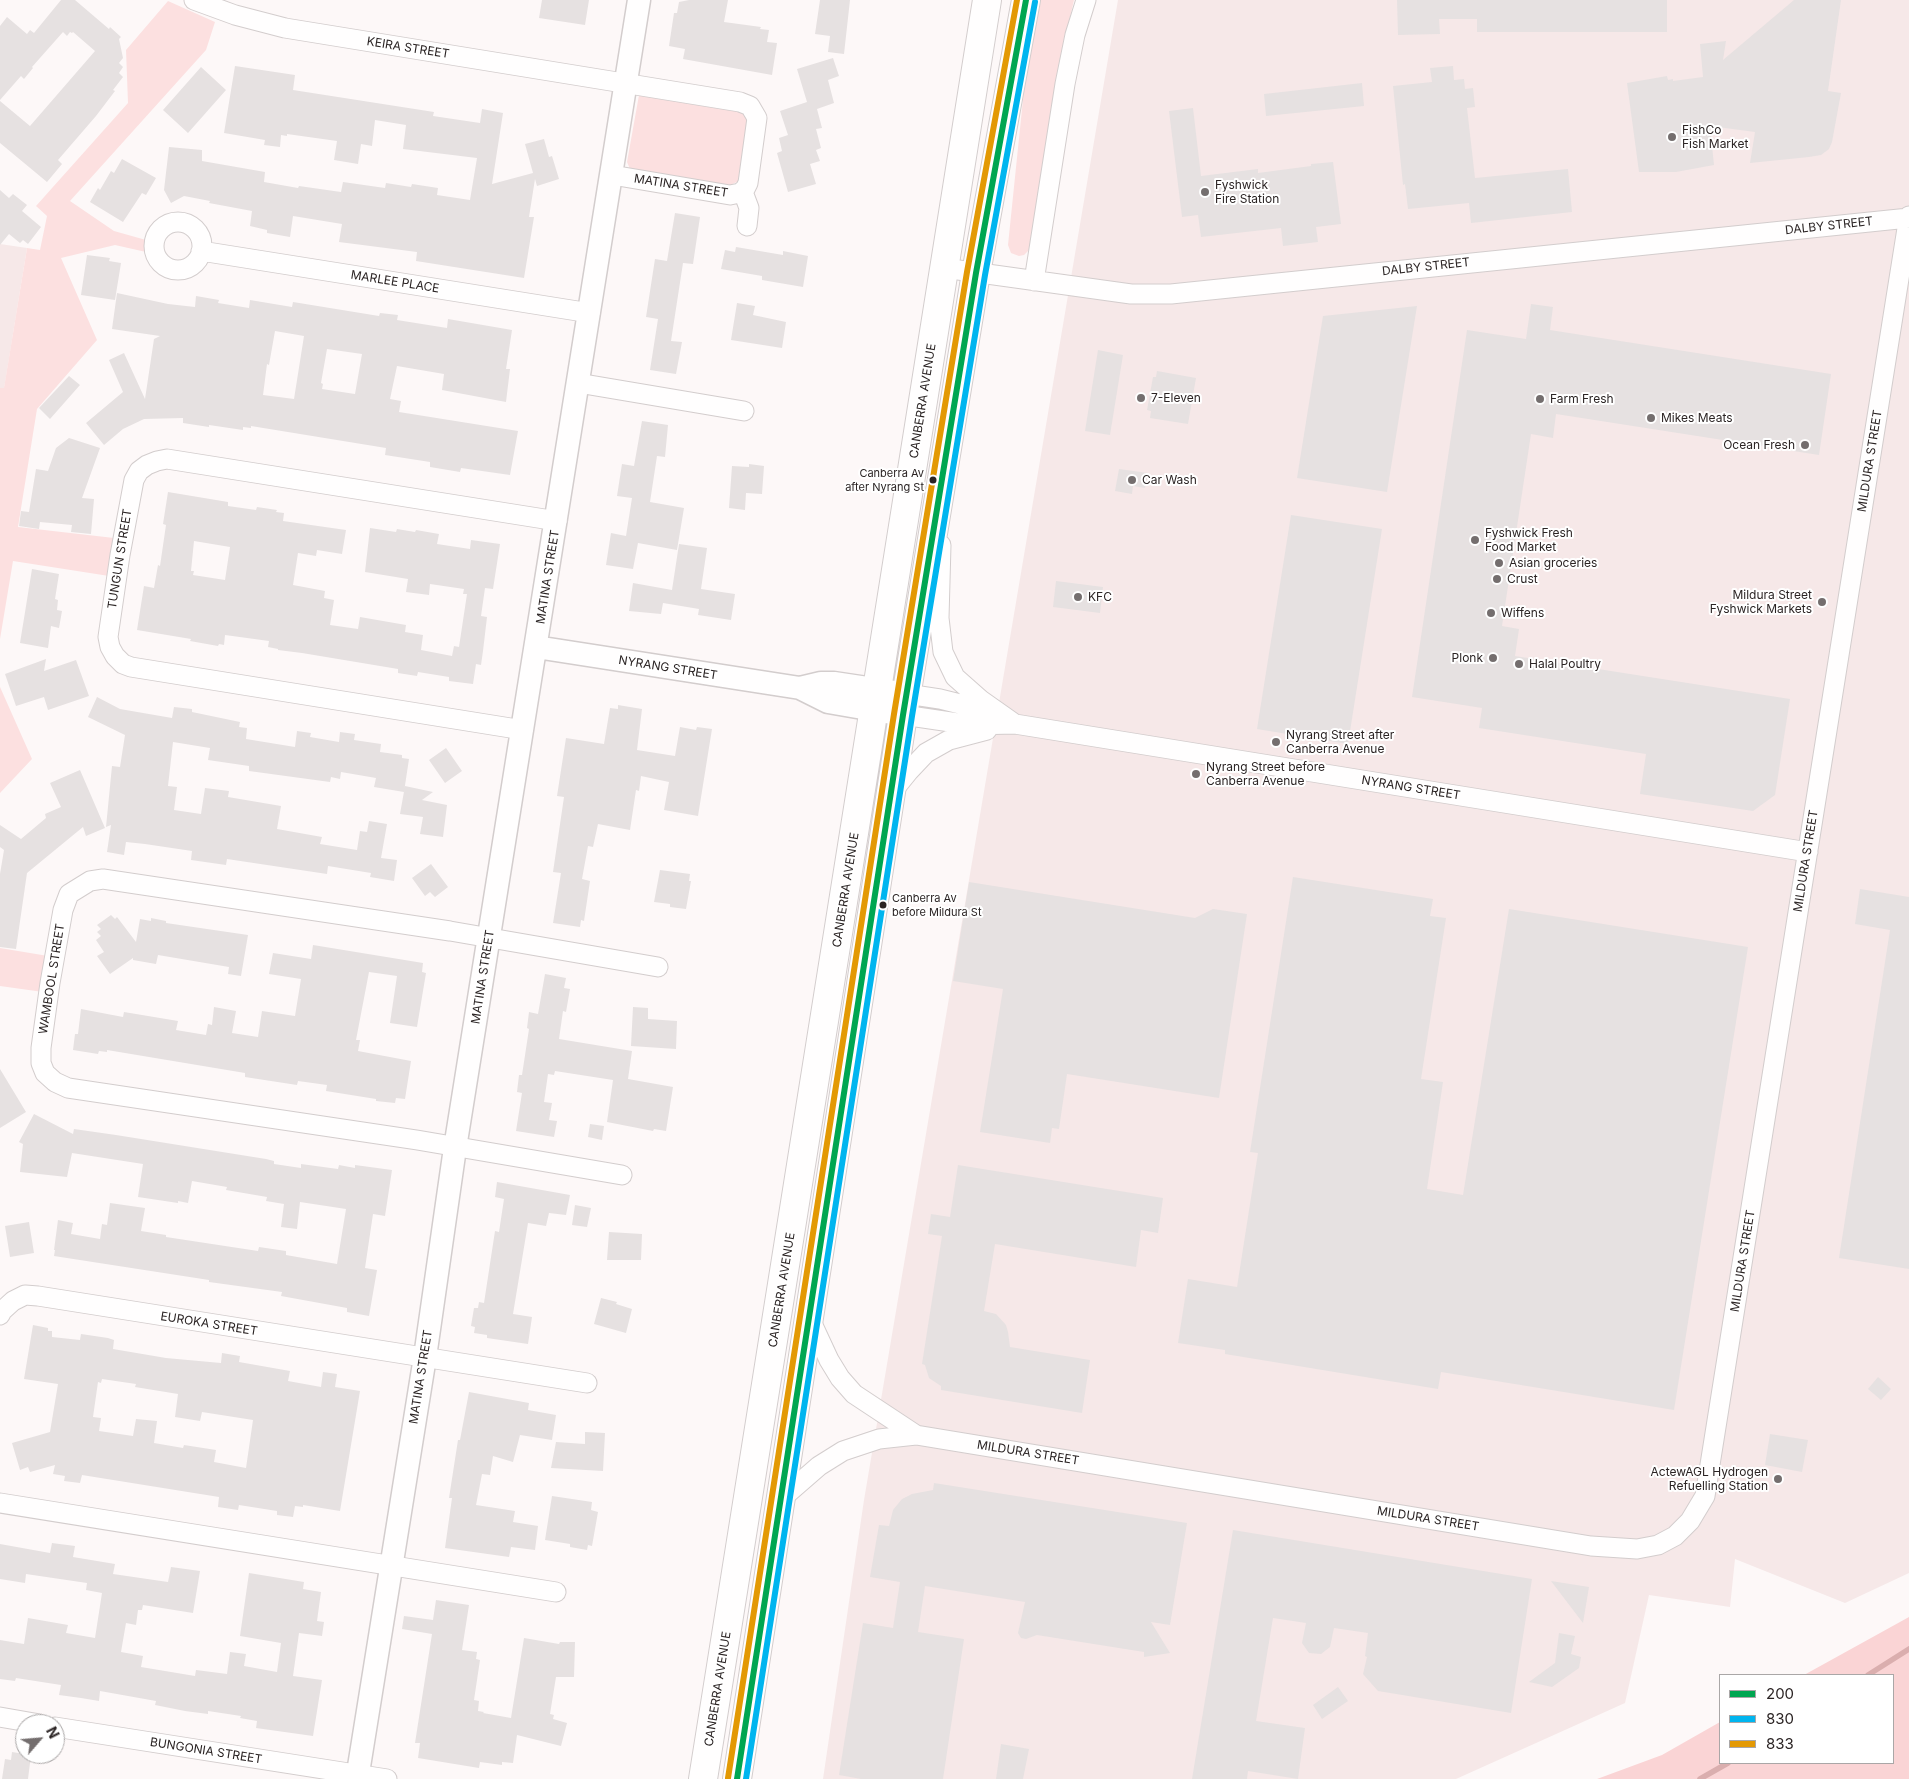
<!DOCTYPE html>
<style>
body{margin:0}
#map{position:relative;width:1909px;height:1779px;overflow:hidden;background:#fdf8f8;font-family:Inter,sans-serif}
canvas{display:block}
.legend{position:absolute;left:1719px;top:1674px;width:175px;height:90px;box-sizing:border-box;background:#fff;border:1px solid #aaa7a7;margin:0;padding:6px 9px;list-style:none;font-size:15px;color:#2b2424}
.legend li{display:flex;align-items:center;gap:10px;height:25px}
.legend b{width:25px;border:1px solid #aaa7a7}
.north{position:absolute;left:15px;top:1714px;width:50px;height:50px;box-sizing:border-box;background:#fff;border:1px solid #aaa7a7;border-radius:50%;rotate:63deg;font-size:14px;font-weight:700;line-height:20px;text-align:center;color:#2b2424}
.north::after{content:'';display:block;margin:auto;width:18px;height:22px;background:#746e6e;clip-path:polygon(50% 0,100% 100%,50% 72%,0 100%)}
</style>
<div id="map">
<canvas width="1909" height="1779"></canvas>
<ul class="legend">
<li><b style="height:6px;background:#00a651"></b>200</li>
<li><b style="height:6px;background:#00b5ef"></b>830</li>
<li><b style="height:6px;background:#e39904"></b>833</li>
</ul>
<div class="north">N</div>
</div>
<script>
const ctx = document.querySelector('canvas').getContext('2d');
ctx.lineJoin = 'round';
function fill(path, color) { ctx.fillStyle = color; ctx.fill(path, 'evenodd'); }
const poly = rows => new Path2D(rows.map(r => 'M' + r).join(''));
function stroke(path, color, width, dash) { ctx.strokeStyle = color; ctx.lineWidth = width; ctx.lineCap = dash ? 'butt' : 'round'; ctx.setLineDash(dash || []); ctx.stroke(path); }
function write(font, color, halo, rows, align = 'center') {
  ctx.font = font + ' Inter,sans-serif'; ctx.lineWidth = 4; ctx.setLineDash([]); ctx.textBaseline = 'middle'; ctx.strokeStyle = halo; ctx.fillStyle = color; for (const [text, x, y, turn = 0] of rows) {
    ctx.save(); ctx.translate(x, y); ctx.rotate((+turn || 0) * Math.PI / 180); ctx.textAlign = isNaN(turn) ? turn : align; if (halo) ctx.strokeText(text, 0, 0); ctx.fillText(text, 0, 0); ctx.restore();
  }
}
const built = poly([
 [1118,0,1909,0,1909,1573,1845,1603,1735,1559,1730,1607,1649,1595,1625,1703,1456,1779,823,1779,864,1500],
 [0,244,27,248,4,389,0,388]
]);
const green = poly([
 [1041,0,1074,0,1060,61,1030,249,1024,255,1019,256,1011,253,1008,245,1025,80],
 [168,1,215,22,206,50,70,201,114,231,146,240,146,252,115,245,61,258,97,340,37,409,18,527,114,538,109,576,13,561,0,639,0,388,4,388,27,248,40,250,47,216,36,206,128,103,126,50],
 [639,95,740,109,749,115,739,181,728,186,630,169,627,162],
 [0,687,32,759,0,793],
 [0,948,48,956,43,992,0,986]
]);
const forest = poly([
 [1909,1617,1909,1779,1597,1779,1662,1755,1720,1722,1720,1763,1893,1763,1893,1675,1804,1675]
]);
const stream = poly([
 [1868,1675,1909,1649],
 [1700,1779,1728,1763]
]);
const building = poly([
 [61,0,75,0,109,29,110,27,121,37,119,39,123,58,119,63,123,67,119,73,123,77,113,90,115,91,96,116,58,160,62,164,47,182,0,143,0,101,30,126,95,51,73,32,72,33,70,32,67,36,63,32,32,67,33,68,24,79,21,76,0,100,0,26,7,17,27,34,30,30,34,33],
 [542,0,589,0,585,25,539,18],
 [689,0,728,0,724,22,761,27,760,29,769,30,767,42,777,43,772,75,683,59,685,49,669,46,674,13,677,13,679,2],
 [820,0,850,0,844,54,828,52,830,36,815,34],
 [1397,0,1667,0,1667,32,1477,32,1477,19,1439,19,1440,34,1398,35],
 [1794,0,1841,0,1828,91,1841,93,1832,142,1829,149,1821,155,1809,157,1750,163,1755,132,1710,126,1714,165,1676,172,1639,172,1627,83,1667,76,1668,80,1673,79,1673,81,1703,77,1700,44,1726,41,1723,60],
 [833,58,839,76,828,80,834,103,817,109,822,128,816,129,821,148,816,150,820,161,810,164,816,184,788,192,777,153,782,151,779,138,788,135,780,111,807,102,797,69],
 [235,66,295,75,293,90,434,112,433,116,480,123,482,109,503,113,492,184,533,173,525,144,544,139,549,157,552,156,559,179,537,186,535,179,529,217,534,217,524,278,416,261,417,252,339,242,342,224,293,216,290,237,267,233,267,230,250,226,252,211,209,203,210,201,184,196,171,203,164,190,169,147,202,150,202,161,265,172,264,182,298,188,299,186,341,192,343,182,385,188,386,183,411,187,412,184,438,188,437,195,470,200,477,158,403,149,406,125,375,120,372,146,361,144,358,164,334,160,337,141,287,134,287,136,281,135,280,147,264,145,265,140,224,133],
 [1453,66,1454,80,1464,79,1465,89,1473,88,1475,107,1467,108,1475,178,1568,169,1572,212,1471,223,1469,203,1408,209,1405,184,1403,185,1393,86,1432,82,1430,68],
 [201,67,226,90,188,133,163,110],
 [1362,83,1364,106,1266,116,1264,94],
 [1193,108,1201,176,1258,169,1258,173,1311,166,1311,164,1333,162,1341,224,1316,227,1318,242,1283,246,1281,228,1201,237,1198,215,1182,217,1169,111],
 [122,159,156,178,146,195,142,193,123,222,90,202,98,188,100,190,111,171,114,173],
 [0,190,9,198,13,194,27,205,22,211,41,227,28,244,23,240,20,243,9,234,0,245],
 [675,213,700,217,693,264,683,263,671,341,682,342,676,374,650,370,658,319,646,317,655,259,667,261],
 [736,247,783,255,783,251,808,256,803,287,762,280,762,276,721,269,725,250,735,252],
 [87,255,110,258,109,261,121,263,115,300,81,295],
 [117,293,168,304,195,307,196,296,219,300,218,303,249,308,250,300,292,307,293,302,379,316,380,313,398,315,397,320,447,328,448,319,512,330,506,369,510,369,506,402,442,390,444,374,397,366,390,399,401,401,399,412,518,431,510,475,461,468,460,472,430,467,430,462,385,455,386,448,251,426,251,428,243,427,243,430,209,425,209,427,183,423,183,418,144,419,123,429,104,445,86,423,123,392,109,360,124,353,145,399,154,339,160,336,112,329],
 [275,331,304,336,294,399,263,395,267,364,269,365],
 [327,349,362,354,355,394,322,389,323,384,321,383],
 [737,303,755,306,753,315,786,322,782,348,731,340],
 [1531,304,1553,307,1550,330,1831,374,1819,455,1556,414,1553,438,1531,434,1502,626,1519,629,1515,656,1790,699,1775,795,1753,811,1640,794,1646,754,1479,728,1482,708,1412,697,1467,330,1526,339],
 [1417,306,1387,492,1297,478,1323,316],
 [1098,350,1123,355,1110,435,1085,431],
 [1157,371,1196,378,1188,424,1150,418,1151,411,1147,410,1153,377,1156,377],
 [69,376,80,385,50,419,39,408],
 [642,421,668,425,665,457,657,456,650,502,684,508,677,550,638,543,633,569,606,565,611,533,626,536,632,498,617,496,622,464,634,466],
 [69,438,100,448,82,498,94,499,91,534,71,532,72,525,40,522,39,529,19,526,21,511,29,512,36,469,48,471,56,448],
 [749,464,764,466,762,494,746,493,745,510,729,508,732,466,749,467],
 [1119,469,1148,473,1145,488,1133,486,1132,494,1115,491],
 [168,492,228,502,228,506,256,510,257,507,277,510,276,512,284,513,283,521,346,530,342,554,317,550,316,556,298,553,293,585,325,591,324,598,334,600,330,625,358,629,360,617,406,625,405,632,423,635,421,650,452,656,454,646,459,647,467,594,463,594,464,589,430,584,429,595,406,592,408,579,365,572,370,528,396,532,397,529,415,532,416,530,439,534,437,544,470,549,471,540,500,544,493,589,485,588,481,616,487,617,483,651,481,665,476,664,473,684,449,681,449,677,418,672,417,676,398,673,398,669,302,653,278,650,278,649,268,647,269,641,225,635,224,645,219,644,218,646,190,641,191,639,137,630,144,586,154,588,158,565,160,566,166,525,163,524],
 [194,541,230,547,225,580,193,575,194,571,191,571],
 [1291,515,1382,529,1348,744,1257,729],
 [679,544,707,548,701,589,735,594,731,620,698,615,699,609,663,603,661,614,629,611,633,583,672,590],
 [32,569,59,574,55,599,58,600,57,610,62,611,59,628,51,626,48,648,20,643],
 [1056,581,1103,587,1100,613,1053,607],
 [46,659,44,671,76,660,89,696,48,710,44,697,16,706,5,674],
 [97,697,120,709,172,718,174,707,192,709,192,712,240,722,239,727,247,728,246,739,295,747,297,731,311,733,310,737,339,742,340,732,355,734,354,740,381,744,380,752,402,755,402,758,409,759,404,792,374,787,376,778,341,772,340,779,331,777,330,782,249,771,249,766,208,760,210,748,173,742,168,786,177,787,174,810,201,814,205,788,229,791,228,797,281,806,277,829,322,837,320,844,357,850,360,831,367,832,369,821,387,824,381,858,397,860,394,881,370,877,371,873,328,866,327,874,227,859,226,865,191,860,192,851,145,844,126,842,124,855,107,852,111,825,106,827,112,766,120,767,125,735,88,717],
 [618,705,642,709,637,750,675,756,680,727,696,730,697,727,712,729,698,816,664,810,669,782,641,776,639,791,636,790,630,830,598,824,593,847,588,846,582,879,590,881,584,921,581,920,580,927,553,923,561,873,553,872,564,797,557,796,566,738,604,744,610,708,618,709],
 [446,748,462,771,445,783,429,760],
 [80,770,105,828,86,836,83,827,27,873,16,949,0,947,0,874,4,850,0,847,0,825,21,839,46,818,45,814,61,807,50,783],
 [405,786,433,792,422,800,447,805,443,837,420,834,423,817,400,814],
 [431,864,448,887,435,897,430,892,425,896,412,878],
 [660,870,690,874,689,881,691,881,686,909,670,907,670,904,654,902],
 [1293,877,1433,899,1430,916,1446,918,1421,1079,1443,1082,1427,1189,1463,1195,1509,909,1748,947,1674,1410,1441,1372,1438,1389,1225,1354,1225,1350,1178,1343,1188,1279,1237,1287,1258,1153,1250,1152],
 [969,882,1195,918,1213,909,1247,914,1219,1098,1067,1074,1059,1129,1052,1128,1050,1143,980,1132,1003,989,953,981],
 [1860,889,1909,897,1909,1269,1839,1258,1890,930,1855,924],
 [111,915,115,919,117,917,136,942,140,919,151,921,151,918,166,921,166,923,248,935,241,976,228,974,229,967,158,955,156,964,133,960,133,958,110,974,97,956,104,952,96,940,101,936,97,932,101,929,97,925],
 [313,945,423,963,422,972,426,973,417,1027,390,1023,397,976,369,972,356,1040,360,1040,358,1051,411,1061,405,1099,396,1098,395,1103,376,1101,376,1099,326,1091,327,1085,298,1081,297,1085,245,1077,245,1073,107,1050,107,1052,99,1051,98,1054,73,1050,75,1034,78,1034,81,1009,123,1017,124,1012,178,1021,176,1030,206,1035,208,1024,212,1025,214,1007,236,1011,232,1033,258,1037,262,1011,295,1016,301,979,269,974,273,953,311,959],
 [545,974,566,978,564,988,570,989,566,1012,563,1011,559,1039,632,1051,628,1079,673,1087,666,1131,654,1129,653,1131,607,1122,613,1080,555,1071,554,1075,548,1074,544,1102,552,1103,549,1120,557,1121,554,1137,516,1131,522,1093,517,1092,519,1075,522,1075,529,1029,527,1028,529,1012,538,1014],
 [633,1007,648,1008,648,1019,677,1021,676,1049,631,1046],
 [0,1069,26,1112,0,1128],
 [34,1114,73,1134,74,1129,116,1135,266,1159,274,1161,274,1164,301,1168,301,1164,338,1169,339,1165,355,1168,355,1165,392,1170,385,1216,373,1214,365,1268,377,1270,369,1316,347,1312,347,1308,281,1296,282,1292,209,1282,209,1280,54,1256,55,1250,54,1250,58,1220,73,1223,71,1234,100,1239,102,1224,107,1225,110,1203,145,1208,141,1231,166,1235,166,1237,258,1251,259,1247,286,1251,286,1255,337,1264,346,1209,300,1202,297,1229,281,1227,284,1204,266,1201,267,1197,226,1190,227,1187,192,1181,188,1203,178,1201,178,1203,138,1197,143,1164,72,1153,67,1177,20,1172,23,1144,19,1142],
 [590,1124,604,1126,602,1140,588,1137],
 [958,1165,1163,1198,1158,1233,1141,1230,1136,1267,995,1244,984,1311,996,1314,1006,1325,1008,1332,1010,1347,1090,1360,1082,1413,941,1390,941,1386,929,1378,925,1365,922,1364,942,1236,928,1234,931,1214,950,1217],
 [497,1182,570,1195,566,1215,549,1213,546,1226,528,1223,513,1314,532,1317,528,1344,487,1338,487,1335,474,1333,475,1327,471,1326,474,1308,478,1308,479,1302,484,1303,495,1231,499,1232,504,1199,495,1197],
 [575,1205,591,1208,587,1227,572,1225],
 [29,1222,34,1253,10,1257,5,1226],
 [609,1232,642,1234,641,1260,607,1260],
 [601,1298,617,1302,616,1304,632,1309,626,1333,594,1324],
 [33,1325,48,1328,48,1331,52,1331,52,1337,80,1340,81,1334,108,1338,114,1340,113,1349,166,1358,221,1363,222,1353,240,1356,239,1362,290,1371,288,1381,321,1387,323,1372,337,1374,335,1387,360,1391,340,1511,303,1505,303,1507,295,1506,293,1517,277,1515,277,1511,239,1505,238,1510,218,1507,219,1497,82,1475,80,1483,64,1481,65,1476,53,1474,55,1465,30,1472,28,1467,20,1470,12,1443,50,1432,58,1384,24,1379],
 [102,1379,136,1384,135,1387,178,1394,175,1417,200,1421,202,1412,253,1420,246,1468,214,1462,216,1450,184,1445,183,1448,154,1443,157,1421,136,1419,133,1436,99,1431,101,1418,93,1417,98,1382,101,1383],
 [1878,1377,1891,1389,1881,1400,1868,1389],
 [469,1392,529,1403,528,1410,556,1415,552,1440,520,1435,513,1462,493,1456,490,1475,482,1474,476,1505,515,1511,513,1522,538,1526,535,1550,511,1547,509,1557,445,1548,452,1498,449,1498,458,1440,460,1440],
 [585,1432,605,1433,603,1471,551,1468,556,1442,585,1444],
 [1770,1434,1808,1440,1802,1472,1765,1465],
 [934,1483,1187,1523,1170,1625,1151,1622,1170,1653,1144,1657,1144,1652,1037,1635,1026,1639,1021,1638,1018,1633,1025,1602,925,1586,918,1632,964,1639,943,1779,861,1779,839,1775,863,1623,893,1628,900,1582,870,1577,879,1525,889,1526,893,1510,902,1499,912,1494,933,1490],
 [552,1496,592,1502,591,1510,598,1512,592,1546,588,1545,587,1550,570,1547,570,1544,545,1540],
 [1233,1530,1532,1579,1511,1713,1378,1691,1363,1674,1367,1657,1365,1656,1368,1633,1334,1628,1330,1647,1321,1654,1309,1653,1302,1643,1306,1623,1273,1618,1256,1721,1305,1728,1298,1779,1248,1771,1247,1779,1192,1779],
 [52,1543,75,1546,73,1557,115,1564,113,1574,168,1582,171,1567,200,1571,193,1613,143,1605,142,1610,138,1610,136,1625,126,1623,121,1652,143,1656,141,1667,195,1676,196,1670,227,1674,230,1652,246,1654,244,1666,277,1672,281,1643,240,1636,249,1573,304,1582,303,1589,321,1592,317,1621,324,1622,322,1636,299,1633,293,1676,322,1680,313,1736,256,1728,257,1721,240,1718,241,1716,208,1711,208,1714,185,1711,155,1705,156,1701,100,1691,99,1701,81,1698,59,1695,61,1685,16,1678,15,1681,0,1679,0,1640,24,1644,28,1618,68,1625,66,1633,95,1638,102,1593,86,1590,87,1583,26,1574,25,1583,0,1579,0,1544,50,1553],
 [1551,1581,1589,1587,1583,1623],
 [436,1600,469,1605,462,1650,477,1652,476,1659,480,1660,474,1700,479,1701,478,1711,484,1712,483,1713,511,1718,524,1638,559,1644,560,1642,575,1642,574,1677,556,1677,550,1714,554,1715,553,1719,567,1723,561,1746,517,1735,513,1763,502,1762,502,1765,480,1762,479,1768,418,1758,420,1743,415,1743,432,1634,402,1629,404,1616,433,1620],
 [1559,1633,1575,1636,1571,1654,1581,1657,1579,1668,1552,1687,1529,1682,1555,1663],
 [1338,1687,1348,1701,1322,1719,1313,1705],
 [1001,1744,1029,1749,1023,1779,996,1779],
 [12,1752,31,1755,28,1779,2,1779,5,1759,11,1760]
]);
const minor = poly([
 [194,0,235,15,285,28,740,102,750,106,757,118,748,183,745,189,740,193,730,195,612,175],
 [743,192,749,208,747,226],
 '154 246a24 24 0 1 1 48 0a24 24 0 1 1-48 0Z',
 [201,251,590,313],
 [944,268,1131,294,1171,294,1909,218],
 [1034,281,1065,84,1075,35,1086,0],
 [578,383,744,411],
 [941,545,939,618,943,652,955,677,981,700,1015,724],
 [907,694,940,699,972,707,991,714],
 [903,715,971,725,1015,724,1808,852],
 [523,730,131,667,123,664,115,656,110,647,108,637,120,555,134,480,139,471,147,465,157,461,167,459,557,521],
 [892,792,909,771,926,753,949,740,987,730],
 [622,1175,417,1140,68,1088,55,1082,45,1073,41,1063,41,1048,50,983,63,910,69,894,90,881,103,879,450,931,658,967],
 [0,1315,2,1311,13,1301,25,1295,38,1296,587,1383],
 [809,1317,829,1360,840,1378,854,1394,916,1435],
 [781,1499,819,1466,843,1451,879,1439,916,1435,1591,1546,1637,1549,1658,1545,1675,1536,1690,1521,1705,1496,1909,216],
 [0,1503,556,1592],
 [0,1717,40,1724],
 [55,1727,387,1779]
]);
const tertiary = poly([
 [536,647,800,688,821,683,834,683,907,694],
 [800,688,828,702,903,715],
 [357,1779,425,1357,455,1148,639,0]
]);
const trunk = poly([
 [703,1779,987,0],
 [737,1779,903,715,976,273,1026,0]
]);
const bus1 = poly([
 [737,1779,903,715,976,273,1026,0]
]);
const bus2 = poly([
 [746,1779,912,716,985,275,1035,2]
]);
const bus3 = poly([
 [728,1778,894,714,967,272,1017,0]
]);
const markers = [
 [1672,137,5,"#746e6e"],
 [1205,192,5,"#746e6e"],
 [1141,398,5,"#746e6e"],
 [1540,399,5,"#746e6e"],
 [1651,418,5,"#746e6e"],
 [1805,445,5,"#746e6e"],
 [933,480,4.5,"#2b2424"],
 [1132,480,5,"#746e6e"],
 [1475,540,5,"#746e6e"],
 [1499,563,5,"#746e6e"],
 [1497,579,5,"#746e6e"],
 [1078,597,5,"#746e6e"],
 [1822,602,5,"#746e6e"],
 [1491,613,5,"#746e6e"],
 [1493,658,5,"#746e6e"],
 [1519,664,5,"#746e6e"],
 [1276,742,5,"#746e6e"],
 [1196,774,5,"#746e6e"],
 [883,905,4.5,"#2b2424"],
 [1778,1479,5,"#746e6e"]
];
const busNames = [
 ["Canberra Av",924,474],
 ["after Nyrang St",924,488],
 ["Canberra Av",892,899,"left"],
 ["before Mildura St",892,913,"left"]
];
const streetNames = [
 ["KEIRA STREET",408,48,9],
 ["MATINA STREET",681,186,9],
 ["DALBY STREET",1829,226,-6],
 ["DALBY STREET",1426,267,-6],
 ["MARLEE PLACE",395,282,9],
 ["CANBERRA AVENUE",923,401,-81],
 ["MILDURA STREET",1870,461,-81],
 ["TUNGUN STREET",120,559,-81],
 ["MATINA STREET",548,577,-81],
 ["NYRANG STREET",668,668,9],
 ["NYRANG STREET",1411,788,9],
 ["MILDURA STREET",1806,861,-81],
 ["CANBERRA AVENUE",846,890,-81],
 ["MATINA STREET",483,977,-81],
 ["WAMBOOL STREET",52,979,-81],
 ["MILDURA STREET",1743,1261,-81],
 ["CANBERRA AVENUE",782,1290,-81],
 ["EUROKA STREET",209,1324,9],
 ["MATINA STREET",421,1377,-81],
 ["MILDURA STREET",1028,1453,9],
 ["MILDURA STREET",1428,1519,9],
 ["CANBERRA AVENUE",718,1689,-81],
 ["BUNGONIA STREET",206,1751,9]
];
const poiNames = [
 ["FishCo",1682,130],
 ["Fish Market",1682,144],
 ["Fyshwick",1215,185],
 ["Fire Station",1215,199],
 ["7-Eleven",1151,398],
 ["Farm Fresh",1550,399],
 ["Mikes Meats",1661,418],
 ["Ocean Fresh",1795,445,"right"],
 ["Car Wash",1142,480],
 ["Fyshwick Fresh",1485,533],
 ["Food Market",1485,547],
 ["Asian groceries",1509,563],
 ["Crust",1507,579],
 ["Mildura Street",1812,595,"right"],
 ["Fyshwick Markets",1812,609,"right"],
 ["KFC",1088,597],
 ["Wiffens",1501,613],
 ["Plonk",1483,658,"right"],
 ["Halal Poultry",1529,664],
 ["Nyrang Street after",1286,735],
 ["Canberra Avenue",1286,749],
 ["Nyrang Street before",1206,767],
 ["Canberra Avenue",1206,781],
 ["ActewAGL Hydrogen",1768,1472,"right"],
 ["Refuelling Station",1768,1486,"right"]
];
fill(built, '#f6e8e8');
fill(green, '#fce0e0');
fill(forest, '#fad4d5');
stroke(stream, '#daaeae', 5.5);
fill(building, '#e6e1e1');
stroke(minor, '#d3cdcd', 21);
stroke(tertiary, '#d3cdcd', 25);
stroke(trunk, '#d3cdcd', 30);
stroke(minor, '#fffefe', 19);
stroke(tertiary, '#fffefe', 22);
stroke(trunk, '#fffefe', 28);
stroke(bus1, '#00a651', 6);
stroke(bus2, '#00b5ef', 6);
stroke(bus3, '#e39904', 6);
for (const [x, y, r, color] of markers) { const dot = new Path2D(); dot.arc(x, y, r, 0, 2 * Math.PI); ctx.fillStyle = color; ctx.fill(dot); stroke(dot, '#fff', 2); }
write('11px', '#2b2424', '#fff', busNames, 'right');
write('12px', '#2b2424', '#fff', streetNames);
write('12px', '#2b2424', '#fff', poiNames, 'left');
</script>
